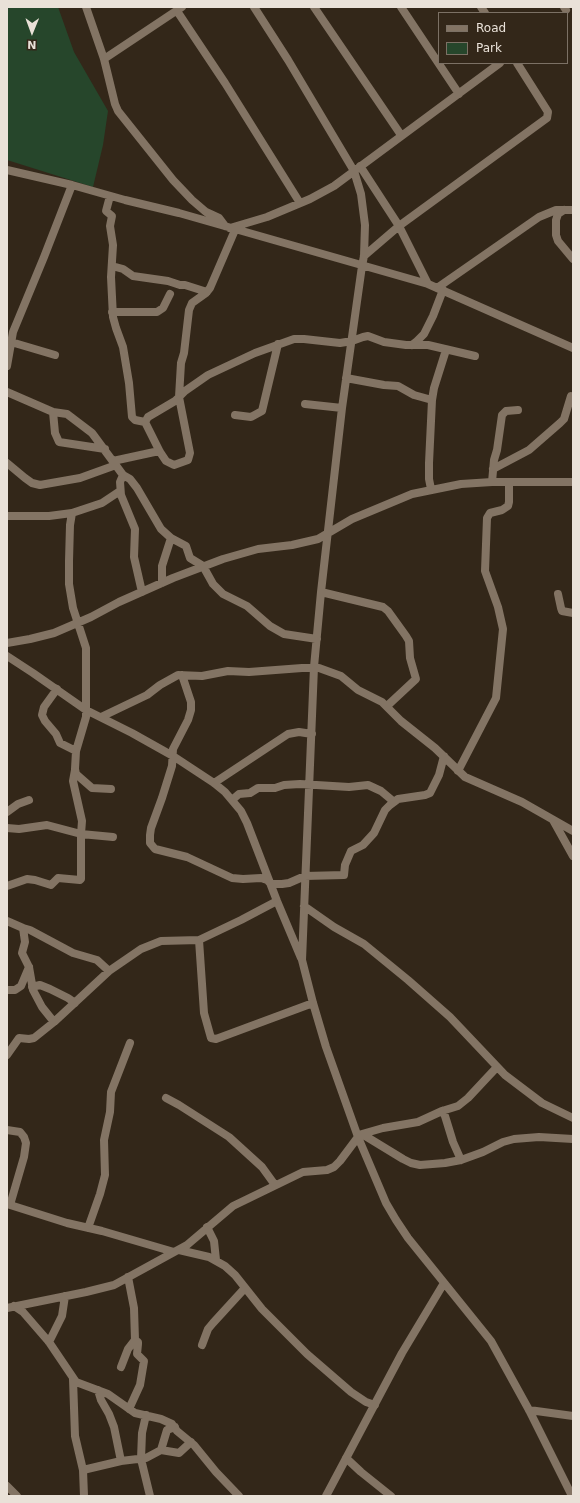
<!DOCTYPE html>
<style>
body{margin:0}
#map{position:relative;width:580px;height:1503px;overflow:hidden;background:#332719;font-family:"DejaVu Sans",sans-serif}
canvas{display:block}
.frame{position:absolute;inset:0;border:8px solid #e9e1d8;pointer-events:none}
.legend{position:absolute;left:438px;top:12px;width:130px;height:52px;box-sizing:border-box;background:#332719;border:1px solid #7c7165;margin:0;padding:5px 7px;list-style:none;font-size:12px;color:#e9e1d8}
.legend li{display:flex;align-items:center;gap:8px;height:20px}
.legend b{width:20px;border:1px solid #7c7165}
.north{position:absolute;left:12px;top:12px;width:40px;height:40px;-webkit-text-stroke:3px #332719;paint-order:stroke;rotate:181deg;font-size:11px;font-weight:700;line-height:16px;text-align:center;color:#e9e1d8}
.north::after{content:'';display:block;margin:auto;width:14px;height:18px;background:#e9e1d8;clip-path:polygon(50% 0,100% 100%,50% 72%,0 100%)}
</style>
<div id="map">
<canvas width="580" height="1503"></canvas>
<div class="frame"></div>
<ul class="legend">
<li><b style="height:5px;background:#837464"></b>Road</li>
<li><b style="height:11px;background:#26462b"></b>Park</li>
</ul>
<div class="north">N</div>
</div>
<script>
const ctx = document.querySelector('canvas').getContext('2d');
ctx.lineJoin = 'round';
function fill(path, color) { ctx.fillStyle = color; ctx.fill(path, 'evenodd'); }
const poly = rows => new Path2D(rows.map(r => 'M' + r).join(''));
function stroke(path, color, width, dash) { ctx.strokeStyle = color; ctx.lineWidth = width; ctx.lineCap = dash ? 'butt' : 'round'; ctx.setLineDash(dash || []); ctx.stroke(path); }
const green = poly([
 [7,7,58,7,74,52,108,111,103,145,93,187,7,160]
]);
const minor = poly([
 [86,7,104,59,115,104,118,111,173,180,192,200,206,212,219,218,225,226],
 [254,7,288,60,354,171,361,194,365,225,364,256,362,266,342,408,321,592,314,667,302,960,313,1003,326,1047,358,1137,386,1203,396,1220,408,1238,491,1341,529,1410,572,1496],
 [314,7,401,135],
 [401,7,459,94],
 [481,7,485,13],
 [564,7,566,10],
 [177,11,225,83,300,203],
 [104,59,182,7],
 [360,166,399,226,428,284],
 [7,170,72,185,125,200,179,213,428,284,573,348],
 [110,196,106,211,112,216,110,226,113,245,111,277,113,317,116,328,123,347,129,383,132,417,135,420,145,422],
 [564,210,558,214,556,220,556,235,558,241,573,259],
 [230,228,267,217,310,199,334,186,500,63],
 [364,256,399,226,547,118,548,112,517,63],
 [112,266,123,269,133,276,168,281,180,285,185,285,207,292],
 [437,288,539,217,556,210,573,210],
 [112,312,157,312,163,308,170,294],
 [11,342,55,355],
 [412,345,416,342,424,334,433,316,443,290],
 [7,366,13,332,44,257,72,185],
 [346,378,384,385,398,386,414,395,432,400],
 [7,392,53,412,67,414,92,433,123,475,130,479,137,488,161,529,171,538,186,546,190,558,203,566,213,584,223,594,247,606,270,626,284,634,317,639],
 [305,404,342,408],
 [53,412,55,433,59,442,105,449],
 [235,415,251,417,262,411,278,344],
 [145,422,148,417,175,401,185,391,208,375,255,353,294,339,304,339,340,343,352,341,363,337,368,336,384,342,406,345,428,345,475,356],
 [145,422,160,452,166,461,174,465,188,460,190,453,179,397,181,363,184,353,189,310,192,303,206,293,210,288,235,230],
 [113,461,159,451],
 [7,463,25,478,32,483,40,485,80,478,116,465],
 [493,469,529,450,560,423,564,419,571,396,573,397],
 [123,475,120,482,121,495,135,529,134,557,142,592],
 [492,482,494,460,497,450,502,415,506,411,518,410],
 [431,489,429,479,429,463,432,400,434,388,446,350],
 [7,516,49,516,72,513],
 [162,583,162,566,171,538],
 [321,592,383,607,388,611,406,636,409,641,410,658,416,679,387,706],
 [558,594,561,608,562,611,573,613],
 [7,643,30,639,54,633,91,617,119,602,173,578,223,559,258,549,292,545,318,539,352,519,412,494,461,484,492,482,573,482],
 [7,656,33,673,86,710,132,733,173,756,214,783,225,792,241,811,247,823,277,901,301,958],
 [182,675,191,702,191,710,188,720,173,749,172,766,162,798,151,828,150,835,150,843,155,849,187,857,232,878,243,879,261,878,267,880,271,884,282,884,289,883,305,876,344,875,345,865,351,851,363,845,374,833,385,810,390,805,398,799,425,795,430,793,439,775,444,756],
 [57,689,44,707,42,715,45,721,56,734,60,743,76,751],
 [101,717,147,695,160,685,178,675,202,676,228,671,249,672,302,668,319,668,341,676,358,690,382,702,401,721,435,748,465,777,522,802,573,831],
 [458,771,496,698,503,629,498,607,485,571,487,518,490,513,502,510,508,506,509,502,509,482],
 [214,783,288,734,299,732,312,734],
 [111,789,92,788,76,774,75,769,76,751,86,717,86,648,73,608,69,584,69,561,70,525,72,513,102,503,120,491],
 [232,800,239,794,250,793,258,788,275,788,284,785,300,784,349,787,368,785,381,791,393,801],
 [7,812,18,804,29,800],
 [553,820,573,856],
 [7,828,19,829,47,825,81,834,113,837],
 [7,886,27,879,35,880,51,885,58,878,80,880,81,879,81,834,82,821,73,781,75,770],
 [304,906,334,927,364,944,408,980,450,1017,505,1075,542,1103,573,1118],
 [7,921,23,928,25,942,22,953,29,967,33,990,42,1007,54,1022],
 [23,928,30,930,73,953,97,960,109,971],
 [199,940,204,1013,211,1038,216,1039,313,1003],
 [32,987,40,985,50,989,68,998,75,1003],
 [7,990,15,990,21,986,29,967],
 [7,1055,19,1038,29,1039,34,1038,54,1022,109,971,141,949,161,941,199,940,241,920,277,901],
 [166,1098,179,1105,229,1137,262,1167,275,1185],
 [442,1111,445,1116,453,1142,461,1160],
 [7,1130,20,1132,24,1137,26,1143,24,1157,10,1205],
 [362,1134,383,1128,418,1122,442,1111,458,1106,468,1098,497,1067],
 [7,1204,67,1223,102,1231,174,1252],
 [207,1227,214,1241,216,1260],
 [88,1228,100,1194,105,1175,104,1140,110,1112,111,1092,130,1043],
 [179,1250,209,1257,225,1266,235,1275,262,1309,307,1354,351,1392,366,1402,375,1405],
 [128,1277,134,1308,135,1340,138,1342,138,1344,137,1354,144,1361,140,1385,129,1409],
 [14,1306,23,1312,49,1342,76,1382,108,1394,135,1413,161,1419,172,1424,177,1431,194,1445,216,1472,239,1496],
 [7,1308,86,1292,114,1285,187,1245,233,1206,303,1172,327,1170,334,1167,340,1161,358,1137,362,1134,403,1159,411,1163,420,1165,445,1163,461,1160,483,1152,503,1142,514,1139,539,1137,573,1139],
 [49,1342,62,1316,65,1296],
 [202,1345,208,1329,213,1323,245,1288],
 [121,1367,128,1349,135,1340],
 [73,1379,75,1436,83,1470,84,1496],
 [98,1390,101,1400,109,1414,114,1427,121,1461],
 [529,1410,573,1416],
 [146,1415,142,1433,141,1459,150,1496],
 [161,1450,167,1430,175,1427],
 [346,1458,361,1472,391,1496],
 [83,1470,121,1461,146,1458,161,1450,179,1453,191,1442],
 [7,1486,17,1496],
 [326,1496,402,1353,444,1283]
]);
fill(green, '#26462b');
stroke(minor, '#837464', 8);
</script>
